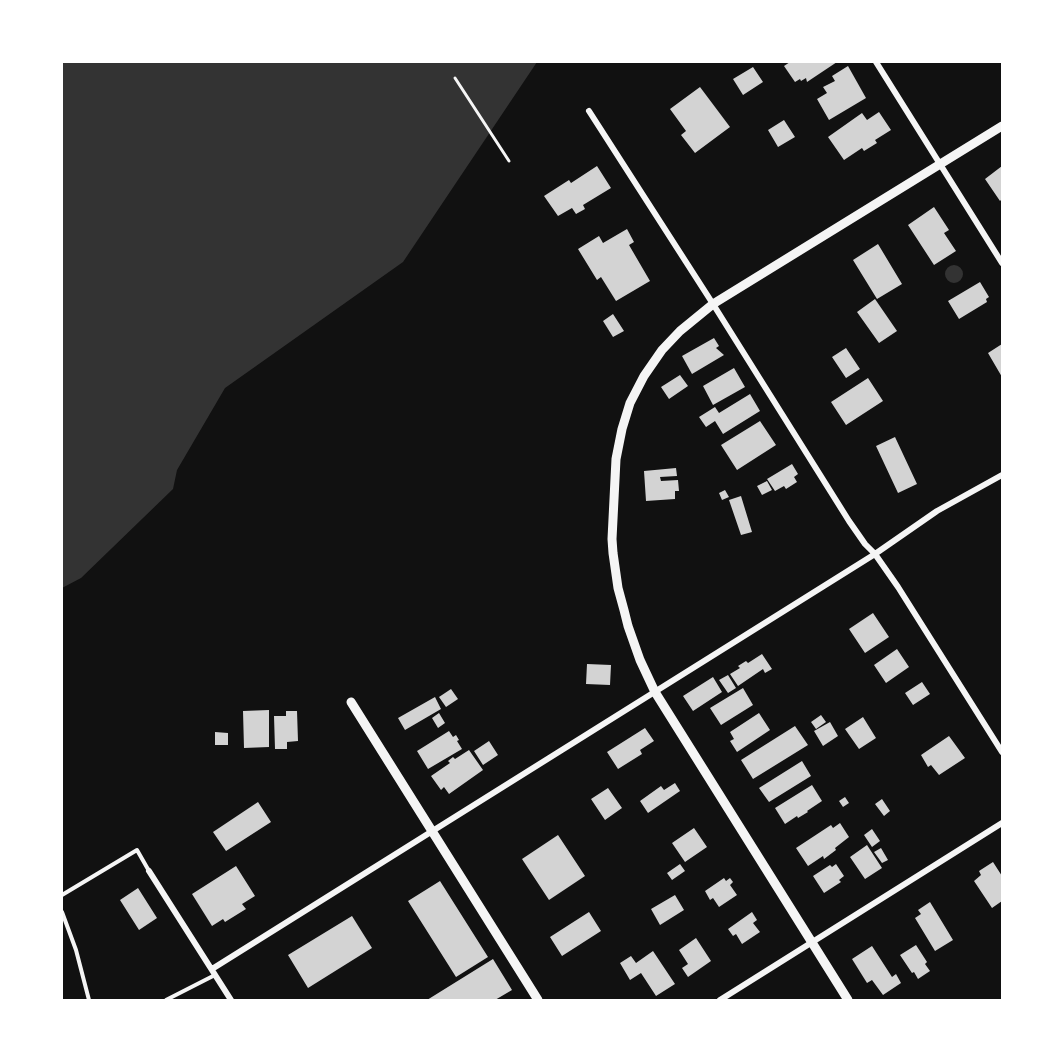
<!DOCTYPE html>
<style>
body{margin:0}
#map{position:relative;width:1064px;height:1062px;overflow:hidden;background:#111;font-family:"Titillium Web",sans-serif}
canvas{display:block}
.frame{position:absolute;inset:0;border:63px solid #fff;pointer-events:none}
</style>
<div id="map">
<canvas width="1064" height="1062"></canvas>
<div class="frame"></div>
</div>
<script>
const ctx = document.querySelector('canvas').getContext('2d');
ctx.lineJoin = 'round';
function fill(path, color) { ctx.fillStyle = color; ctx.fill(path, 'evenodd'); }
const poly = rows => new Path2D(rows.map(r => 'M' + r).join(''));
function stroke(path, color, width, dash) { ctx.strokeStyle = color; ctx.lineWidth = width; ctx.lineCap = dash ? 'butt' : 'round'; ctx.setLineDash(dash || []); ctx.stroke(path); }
const water = poly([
 [62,62,537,62,403,262,225,388,177,470,173,489,81,578,62,588],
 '945 274a9 9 0 1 1 18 0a9 9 0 1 1-18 0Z'
]);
const building = poly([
 [790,62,837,62,807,82,806,78,801,81,800,79,795,82,784,66],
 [848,66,866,98,829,120,817,99,827,93,823,87,835,81,832,76],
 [753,67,763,82,743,95,733,79],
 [700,87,730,127,695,153,681,135,686,131,670,109],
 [879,112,891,130,875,140,877,143,864,151,862,148,844,160,828,137,862,113,867,120],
 [784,120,795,137,778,147,768,130],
 [597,166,611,188,583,205,585,209,576,214,572,208,558,216,544,196,569,180,571,183],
 [1002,166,1002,199,1000,201,985,179],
 [934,207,949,230,944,233,956,251,934,265,908,225],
 [627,229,634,242,629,245,650,281,616,301,601,277,597,280,578,249,599,236,603,243],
 [878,244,902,284,877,299,853,260],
 [980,282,989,297,986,299,987,302,959,319,948,301],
 [875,299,897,331,879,343,857,312],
 [613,314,624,331,613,337,603,321],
 [714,338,719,346,716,348,724,355,692,374,682,356],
 [1002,344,1002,377,988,353],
 [846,348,860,369,846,378,832,357],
 [734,368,745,387,713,405,703,386],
 [680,375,688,386,669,399,661,387],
 [868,378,883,401,846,425,831,402],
 [750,394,760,411,723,434,715,421,706,427,699,417,715,407,719,413],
 [760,421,776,445,737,470,721,445],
 [895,437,917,484,898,493,876,446],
 [792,464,798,474,794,477,797,482,786,489,784,486,775,491,767,479],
 [676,468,677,476,660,477,661,481,678,480,679,491,675,491,675,499,646,501,644,471],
 [767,481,772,490,762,495,757,486],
 [725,490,729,497,722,500,719,493],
 [741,496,752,532,741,535,729,500],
 [873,613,889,637,865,653,849,629],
 [897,649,909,667,886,683,874,665],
 [762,654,772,669,765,673,763,669,738,686,730,674,740,668,738,666,746,661,748,663],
 [587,664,611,665,610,685,586,684],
 [728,675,736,688,728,693,719,680],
 [713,677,722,692,693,711,683,696],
 [922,682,930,694,913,705,905,693],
 [743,688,753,705,721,725,710,708],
 [451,689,458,699,446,707,439,697],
 [435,697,441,709,405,730,398,718],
 [269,710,269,747,244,748,243,711],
 [286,711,297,711,298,741,287,742,287,749,275,749,274,716,286,716],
 [439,713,445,723,438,728,432,718],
 [759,713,770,730,737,752,730,741,734,739,730,732],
 [821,715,826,722,816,729,811,722],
 [863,717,876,738,859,749,845,729],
 [830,722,838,736,823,746,814,731],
 [795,726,808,745,753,779,741,760],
 [645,728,654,741,640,750,642,754,618,769,607,752],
 [449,731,453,737,456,735,459,740,457,741,462,749,428,769,417,751],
 [215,732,228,733,228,745,215,745],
 [949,736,965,758,939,775,931,765,928,767,921,755],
 [489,741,498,755,483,765,474,751],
 [469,750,483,770,449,794,444,787,441,790,431,776,450,763,448,761,453,757,455,759],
 [802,761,811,776,769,802,759,788],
 [675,783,680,791,648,813,640,801,661,786,664,790],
 [812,785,822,801,807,811,808,812,798,818,797,816,785,824,775,808],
 [608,788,622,808,605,820,591,799],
 [845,797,849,803,843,807,839,801],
 [882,799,890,811,884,816,875,804],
 [258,802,271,822,226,851,213,832],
 [840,823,849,837,835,848,836,850,824,859,823,856,808,866,796,848,831,825,833,828],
 [694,828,707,847,685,862,672,843],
 [872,829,880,841,872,847,864,835],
 [558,835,585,876,549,900,522,859],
 [867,845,882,868,865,879,850,857],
 [881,848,888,860,882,863,874,852],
 [993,862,1002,876,1002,901,992,908,974,881,981,875,979,871],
 [680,864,685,871,672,880,667,873],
 [836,864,844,876,839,880,841,882,824,893,813,876,830,865,832,867],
 [236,866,255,896,242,904,246,909,225,922,223,919,212,926,192,894],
 [724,878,726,881,730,878,733,882,730,885,737,895,719,907,713,898,710,900,705,891],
 [440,881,488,957,456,977,408,901],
 [138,888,157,918,139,930,120,900],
 [675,895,684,910,660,925,651,909],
 [930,902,953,940,935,951,915,918,921,914,918,910],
 [589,912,601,931,562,956,550,937],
 [752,912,757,920,753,923,760,932,742,944,736,934,733,936,728,929],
 [352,916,372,948,308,988,288,955],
 [696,938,711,961,688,977,682,968,688,964,679,950],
 [916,945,927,962,925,964,930,971,918,979,914,972,912,973,900,955],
 [872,946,892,977,896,974,901,983,883,995,872,980,867,983,852,959],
 [653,951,675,984,656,996,641,973,630,980,620,963,631,956,636,963],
 [493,959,512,990,495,1000,427,1000]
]);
const path = poly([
 [455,78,509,161]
]);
const service = poly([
 [62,895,137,850,149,871],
 [62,912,76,950,89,1000],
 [166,1000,215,975]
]);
const minor = poly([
 [876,62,1002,263],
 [589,111,713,304,849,521,865,544,875,554,898,587,1002,752],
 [149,871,231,1000],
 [212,969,875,554,937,511,1002,475],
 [720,1000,1002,823]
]);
const tertiary = poly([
 [351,702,538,1000],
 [848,1000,655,692,640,660,628,626,624,610,618,588,613,553,612,539,616,459,622,429,630,403,644,376,662,350,680,331,713,304,1002,126]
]);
fill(water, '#333');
fill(building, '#d3d3d3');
stroke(path, '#f5f5f5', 3);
stroke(service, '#f5f5f5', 4);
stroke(minor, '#f5f5f5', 6);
stroke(tertiary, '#f5f5f5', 9);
</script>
